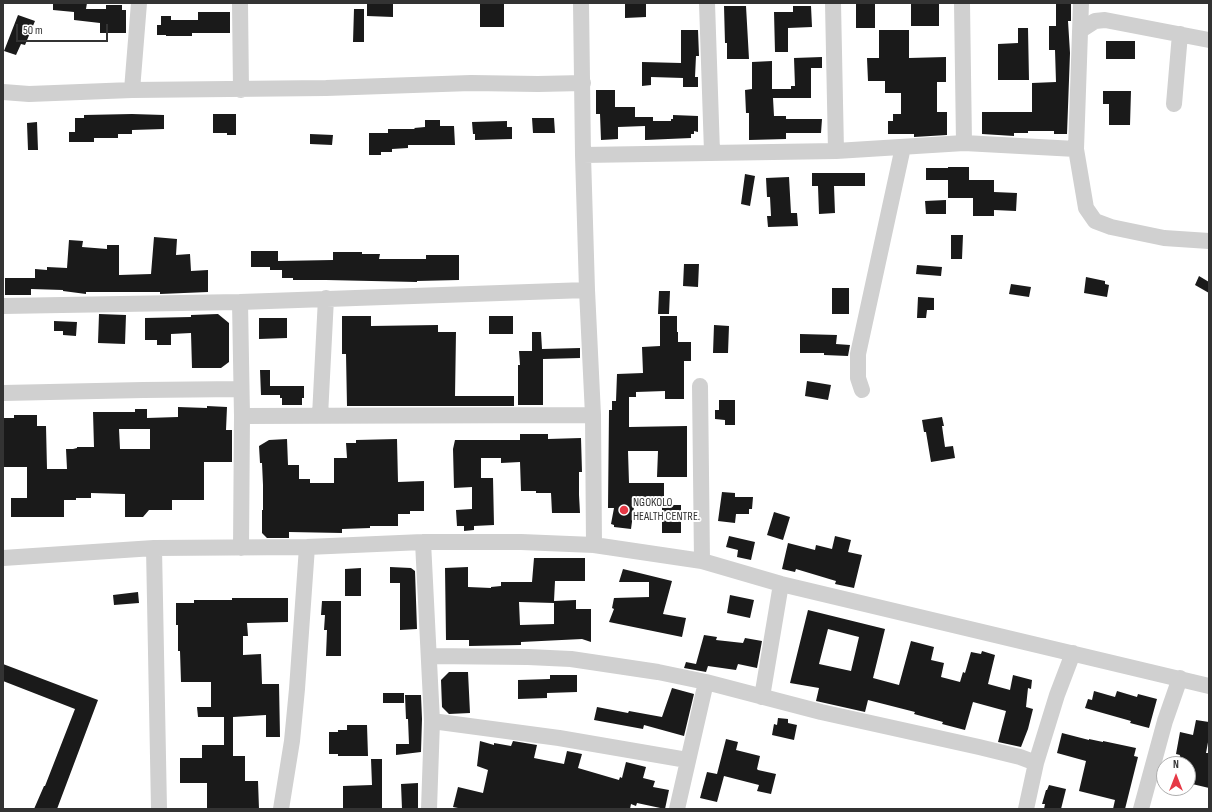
<!DOCTYPE html>
<style>
body{margin:0}
#map{position:relative;width:1212px;height:812px;overflow:hidden;background:#fff;font-family:"Sofia Sans Condensed",sans-serif}
canvas{display:block}
.frame{position:absolute;inset:0;border:4px solid #333;pointer-events:none}
.north{position:absolute;left:1156px;top:756px;width:40px;height:40px;box-sizing:border-box;background:#fff;border:1px solid #adadad;border-radius:50%;rotate:0deg;font-size:11px;font-weight:700;line-height:16px;text-align:center;color:#333}
.north::after{content:'';display:block;margin:auto;width:14px;height:18px;background:#e63946;clip-path:polygon(50% 0,100% 100%,50% 72%,0 100%)}
.scale{position:absolute;left:16px;top:24px;width:92px;height:18px;box-sizing:border-box;border:2px solid #333;border-top:0;padding-left:5px;font-size:12px;line-height:14px;white-space:nowrap;color:#333;-webkit-text-stroke:3px #fff;paint-order:stroke}
</style>
<div id="map">
<canvas width="1212" height="812"></canvas>
<div class="frame"></div>
<div class="north">N</div>
<div class="scale">50 m</div>
</div>
<script>
const ctx = document.querySelector('canvas').getContext('2d');
ctx.lineJoin = 'round';
function fill(path, color) { ctx.fillStyle = color; ctx.fill(path, 'evenodd'); }
const poly = rows => new Path2D(rows.map(r => 'M' + r).join(''));
function stroke(path, color, width, dash) { ctx.strokeStyle = color; ctx.lineWidth = width; ctx.lineCap = dash ? 'butt' : 'round'; ctx.setLineDash(dash || []); ctx.stroke(path); }
function write(font, color, halo, rows, align = 'center') {
  ctx.font = font + ' "Sofia Sans Condensed",sans-serif'; ctx.lineWidth = 4; ctx.setLineDash([]); ctx.textBaseline = 'middle'; ctx.strokeStyle = halo; ctx.fillStyle = color; for (const [text, x, y, turn = 0] of rows) {
    ctx.save(); ctx.translate(x, y); ctx.rotate((+turn || 0) * Math.PI / 180); ctx.textAlign = isNaN(turn) ? turn : align; if (halo) ctx.strokeText(text, 0, 0); ctx.fillText(text, 0, 0); ctx.restore();
  }
}
const building = poly([
 [53,3,87,3,86,9,106,9,106,5,122,5,122,10,126,10,126,33,100,33,100,23,74,20,74,12,53,10],
 [367,3,393,3,393,17,367,16],
 [625,3,646,3,646,17,625,18],
 [856,3,875,3,875,28,856,28],
 [921,3,939,3,939,26,911,26,911,4,921,4],
 [1056,3,1071,3,1071,21,1068,21,1070,53,1067,134,1054,134,1054,131,1028,131,1028,133,1014,133,1014,136,982,134,982,112,1032,112,1032,83,1056,82,1055,50,1049,50,1049,26,1056,26],
 [480,4,504,4,504,27,480,27],
 [724,6,746,6,749,59,727,59,727,43,725,43],
 [793,6,811,6,812,27,788,28,788,52,775,52,774,12,793,12],
 [354,9,364,9,364,42,353,42],
 [198,12,230,12,230,33,192,33,192,36,166,36,166,35,157,35,157,25,161,25,161,16,171,16,171,20,198,20],
 [18,15,35,21,25,45,21,44,16,55,4,51],
 [1018,28,1028,28,1029,80,998,80,998,44,1018,43],
 [681,30,698,30,699,56,696,56,695,77,698,77,698,87,683,87,683,78,651,77,651,85,642,86,642,62,681,63],
 [879,30,909,30,909,58,946,57,946,82,937,82,937,112,947,112,947,135,914,137,914,134,888,134,888,121,893,121,893,114,901,114,901,93,885,93,885,81,868,81,867,58,879,58],
 [1106,41,1135,41,1135,59,1106,59],
 [822,57,822,68,811,68,811,98,773,98,774,116,786,116,786,119,822,119,821,133,786,133,786,139,749,140,749,113,746,113,745,90,752,89,752,62,772,61,772,89,791,89,791,86,795,86,794,58],
 [596,90,615,90,615,107,635,107,635,117,653,117,653,121,671,121,671,119,673,119,673,115,698,116,698,132,694,131,694,134,691,134,691,138,645,140,645,126,618,127,618,139,601,140,600,114,596,114],
 [1103,91,1131,91,1130,125,1109,125,1109,104,1103,104],
 [132,114,164,115,164,129,132,130,132,134,118,134,118,138,94,138,94,142,69,142,69,132,75,132,75,118,84,118,84,115],
 [213,114,236,114,236,135,227,135,227,133,213,133],
 [532,118,554,118,555,133,533,133],
 [425,120,440,120,440,126,454,126,455,145,408,145,408,148,392,149,392,152,381,152,381,155,369,155,369,133,388,133,388,129,415,129,414,128,425,127],
 [507,121,507,127,512,127,512,139,475,140,475,134,473,134,472,122],
 [37,122,38,150,28,150,27,123],
 [310,134,333,135,332,145,310,144],
 [948,167,969,167,969,180,994,180,994,192,1017,193,1016,211,994,210,994,216,973,216,973,198,948,198,948,180,926,180,926,168,948,168],
 [812,173,865,173,865,186,834,186,835,213,819,214,818,186,812,186],
 [745,174,755,176,750,206,741,204],
 [789,177,791,213,797,213,798,226,768,227,767,216,771,216,770,197,767,197,766,178],
 [946,200,946,214,926,214,925,201],
 [951,235,963,235,962,259,951,259],
 [154,237,177,239,176,255,190,254,191,271,208,270,208,292,160,294,160,292,86,292,86,294,63,291,63,290,31,289,31,295,5,295,5,278,35,278,35,269,47,270,47,267,67,268,69,240,83,241,82,247,107,249,107,245,119,245,119,275,151,274],
 [251,251,278,251,278,261,333,260,333,252,362,252,362,254,380,254,379,259,426,259,426,255,459,255,459,280,417,281,417,282,326,280,293,280,293,278,282,278,282,270,270,270,270,267,251,267],
 [684,264,699,264,698,287,683,286],
 [917,265,942,267,941,276,916,274],
 [1199,276,1209,282,1209,293,1195,285],
 [1086,277,1105,281,1105,284,1109,285,1107,297,1084,293],
 [1011,284,1031,287,1029,297,1009,294],
 [832,288,849,288,849,314,832,314],
 [659,291,670,291,669,314,658,314],
 [918,297,934,298,934,310,927,310,926,318,917,318],
 [99,314,126,315,125,344,98,343],
 [218,314,229,323,229,362,221,368,192,368,191,333,171,334,171,345,157,345,157,340,145,340,145,318,191,317,191,315],
 [342,316,371,316,371,326,438,325,438,332,456,332,455,396,514,396,514,406,347,406,346,354,342,354],
 [489,316,513,316,513,334,489,334],
 [660,316,677,316,677,332,678,332,678,342,691,342,691,361,684,361,684,399,665,399,665,391,636,392,636,397,629,397,629,427,687,426,687,477,657,477,658,451,628,451,629,483,664,483,664,505,681,505,681,533,662,533,662,507,634,507,631,529,614,527,614,525,611,524,614,508,608,508,609,410,612,410,612,401,616,401,617,374,643,373,642,347,660,346],
 [259,318,287,318,287,338,259,339],
 [54,321,77,322,76,336,63,335,63,331,54,331],
 [714,325,729,326,728,353,713,353],
 [532,332,541,332,542,349,580,348,580,358,543,359,543,405,518,405,518,365,520,365,519,351,532,351],
 [800,334,837,335,836,344,850,345,848,356,824,355,824,353,800,353],
 [260,370,270,370,270,386,304,386,304,398,302,398,302,405,282,405,282,398,280,398,280,395,261,395],
 [807,381,831,385,828,400,805,396],
 [719,400,735,400,735,425,725,425,725,420,715,419,715,410,719,410],
 [207,406,227,407,226,430,232,430,232,462,204,462,204,500,172,500,172,510,149,510,143,517,125,517,125,494,91,493,91,498,76,498,76,500,64,500,64,517,11,517,11,498,27,498,27,467,3,467,3,418,14,418,14,415,37,415,37,426,46,426,47,469,67,469,66,449,73,449,77,448,77,447,94,447,93,412,135,412,135,409,147,409,147,418,178,417,178,407,207,408],
 [119,429,150,429,150,449,120,449],
 [942,417,944,426,942,426,945,447,953,446,955,458,931,462,926,432,924,432,922,420],
 [520,434,548,434,548,439,581,438,582,472,579,472,579,495,580,513,552,513,551,493,536,493,536,491,521,491,520,462,501,463,501,458,481,458,481,478,493,478,494,525,474,526,474,530,464,531,464,526,457,526,456,510,472,509,472,487,454,488,453,449,455,440,520,440],
 [287,439,288,465,299,465,299,479,310,479,310,483,334,483,334,458,347,458,346,443,356,443,356,440,397,439,398,482,424,481,424,511,410,511,410,514,398,514,398,526,370,526,370,528,342,529,342,533,289,532,289,538,267,538,262,533,262,510,263,510,263,485,262,463,260,463,259,446,269,440],
 [722,492,735,493,735,497,753,497,752,509,749,509,749,514,736,514,735,523,718,521],
 [774,512,790,517,783,540,767,535],
 [729,536,755,542,751,560,737,557,738,550,726,547],
 [835,536,851,540,848,552,862,555,854,588,835,584,836,581,796,569,795,572,782,569,788,543,815,550,816,545,832,549],
 [534,558,585,558,585,581,555,581,554,601,576,600,576,609,591,609,591,642,582,639,521,642,521,645,469,646,469,640,446,640,445,568,468,567,468,587,491,588,491,587,501,586,501,582,532,582],
 [519,602,554,603,554,624,520,625],
 [390,567,411,568,415,571,417,629,400,630,400,583,390,583],
 [361,568,361,596,345,596,345,569],
 [623,569,672,581,663,614,686,618,682,637,609,622,614,609,612,608,614,598,649,597,649,582,619,582],
 [138,592,139,603,114,605,113,595],
 [730,595,754,600,750,618,727,613],
 [232,598,288,598,288,622,247,623,248,636,243,636,243,655,261,654,262,684,279,684,280,737,266,737,266,715,233,717,233,756,245,756,245,781,258,781,259,809,207,809,207,783,180,783,180,758,202,758,202,745,224,745,224,717,198,717,197,707,211,707,211,682,181,682,180,651,178,651,178,625,176,625,176,603,194,603,194,600,232,600],
 [322,601,341,601,341,656,326,656,327,630,324,630,325,615,321,615],
 [808,610,885,629,873,678,899,685,911,641,934,647,931,660,944,663,941,677,960,682,963,672,965,673,971,652,981,654,982,651,995,655,988,684,1010,690,1013,675,1032,680,1031,689,1028,688,1026,707,1033,709,1028,729,1021,747,998,742,1006,711,973,702,965,730,942,724,943,722,914,714,915,712,868,700,865,712,816,701,819,688,790,683],
 [828,629,859,637,851,671,819,664],
 [704,635,717,637,716,640,743,643,745,638,762,641,757,668,738,664,736,670,708,666,706,672,684,668,686,662,696,664],
 [3,664,98,700,57,809,34,809,44,786,45,786,75,709,3,681],
 [449,672,468,672,470,713,449,714,442,707,441,680],
 [550,675,577,675,577,692,547,693,547,698,518,699,518,680,550,679],
 [672,688,694,694,684,736,644,725,643,729,594,720,597,707,628,713,629,711,662,717],
 [1094,691,1115,697,1117,691,1137,697,1138,694,1157,699,1149,728,1130,723,1131,721,1085,708,1088,699,1092,700],
 [383,693,404,693,404,703,383,703],
 [405,695,421,695,422,719,421,752,396,755,396,744,409,744,408,719,406,719],
 [778,718,788,719,788,723,797,725,794,740,772,735,774,724,777,725],
 [1196,720,1209,722,1209,737,1206,753,1209,753,1209,788,1188,783,1188,764,1178,764,1180,755,1176,754,1180,732,1193,735],
 [347,725,367,725,368,756,338,756,338,754,329,754,329,732,338,732,338,730,347,730],
 [1062,733,1089,740,1089,739,1103,742,1103,741,1136,748,1134,756,1138,757,1125,809,1113,809,1115,800,1079,791,1086,761,1057,753],
 [726,739,738,742,736,750,760,756,757,769,758,770,776,774,771,794,757,791,759,785,724,776,717,802,700,798,707,772,717,774],
 [480,741,494,745,494,743,511,746,513,741,537,745,534,758,564,764,567,751,582,754,578,768,619,780,620,777,622,778,626,762,646,767,643,778,655,781,653,787,669,790,665,809,637,803,636,806,631,804,630,809,463,809,453,807,458,787,483,793,488,770,477,766],
 [371,759,382,759,382,809,343,809,343,786,372,785],
 [418,783,418,809,402,809,401,784],
 [1049,785,1066,789,1061,809,1044,809,1045,804,1042,804,1046,790,1047,790]
]);
const minor = poly([
 [240,3,241,90],
 [581,3,583,155,587,290,593,415,594,545],
 [707,3,712,152],
 [833,3,836,151],
 [962,3,964,143],
 [1081,3,1076,149,1086,208,1095,221,1111,227,1164,238,1209,241],
 [1081,30,1095,21,1105,20,1209,40],
 [132,90,139,3],
 [3,92,29,94,132,90,326,88,471,83,538,84,583,83],
 [1174,104,1180,34],
 [583,155,836,151,964,143,1076,149],
 [240,302,242,416,241,548],
 [3,306,240,302,587,290],
 [700,386,702,561],
 [862,390,858,378,858,354,903,147],
 [3,393,143,390,241,389],
 [242,416,593,415],
 [320,416,326,298],
 [423,542,432,721,429,809],
 [154,548,159,809],
 [3,558,154,548,307,547,423,542,521,542,594,545,702,561,781,584,1209,686],
 [429,656,528,657,571,659,658,672,706,682,821,712,979,747,1020,757,1036,763],
 [762,697,781,584],
 [432,721,559,738,687,760],
 [281,809,292,741,297,689,307,547],
 [677,809,706,682],
 [1026,809,1036,763,1057,695,1073,653],
 [1141,809,1165,721,1180,678]
]);
const markers = [
 [624,510,5,"#e63946"]
];
const poiNames = [
 ["NGOKOLO",633,503],
 ["HEALTH CENTRE.",633,517]
];
fill(building, '#1a1a1a');
stroke(minor, '#d0d0d0', 16);
for (const [x, y, r, color] of markers) { const dot = new Path2D(); dot.arc(x, y, r, 0, 2 * Math.PI); ctx.fillStyle = color; ctx.fill(dot); stroke(dot, '#fff', 1.5); }
write('12px', '#333', '#fff', poiNames, 'left');
</script>
